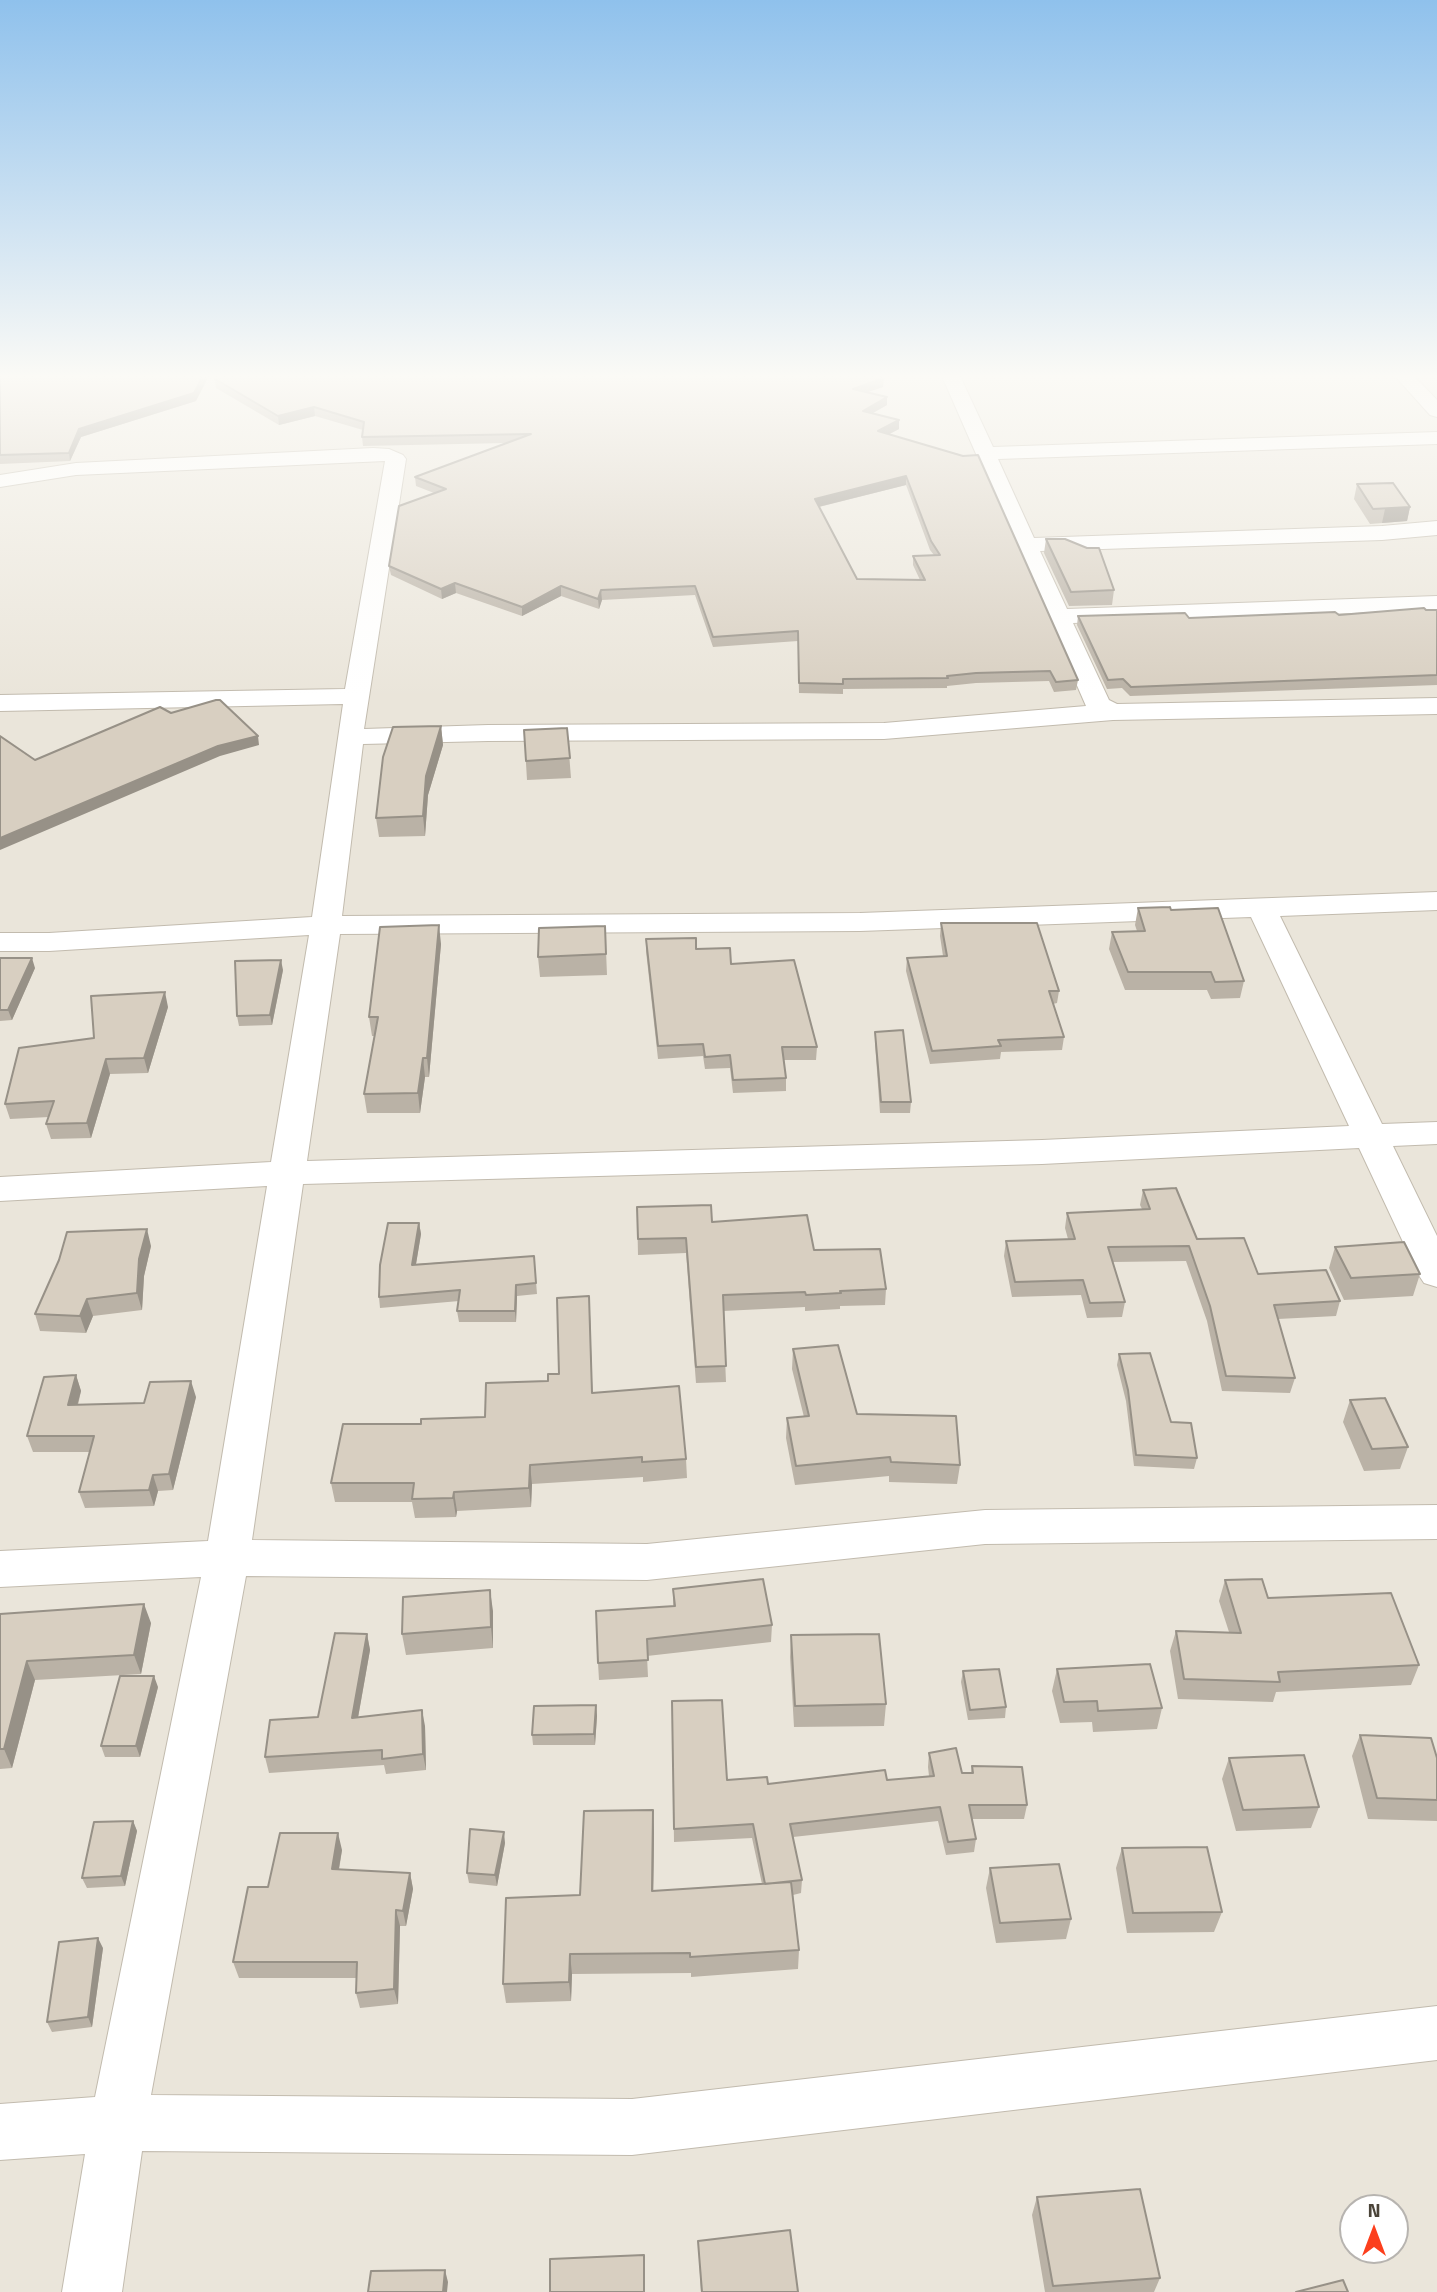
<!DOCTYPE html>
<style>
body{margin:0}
#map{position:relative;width:1437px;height:2292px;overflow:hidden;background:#f6f3ec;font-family:"Titillium Web",sans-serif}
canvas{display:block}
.north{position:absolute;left:1339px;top:2194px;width:70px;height:70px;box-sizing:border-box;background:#fff;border:2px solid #b7b4b0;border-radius:50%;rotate:0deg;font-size:19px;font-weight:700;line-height:28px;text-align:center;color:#4b4439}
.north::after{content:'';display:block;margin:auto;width:24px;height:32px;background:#fc3f1d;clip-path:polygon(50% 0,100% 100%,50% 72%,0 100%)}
</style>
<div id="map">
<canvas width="1437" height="2292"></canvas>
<div class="north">N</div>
</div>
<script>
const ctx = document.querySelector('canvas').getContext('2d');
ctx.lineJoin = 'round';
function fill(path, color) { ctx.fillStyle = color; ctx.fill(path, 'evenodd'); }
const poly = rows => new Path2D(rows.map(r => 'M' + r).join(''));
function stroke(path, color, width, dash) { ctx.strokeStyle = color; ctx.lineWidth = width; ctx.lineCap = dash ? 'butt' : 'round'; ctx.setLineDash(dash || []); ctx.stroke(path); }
const residential = poly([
 [0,376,1437,376,1437,2292,0,2292],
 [1353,2208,1395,2208,1395,2250,1353,2250]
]);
const street = poly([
 [942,376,960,376,993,447,1437,432,1437,444,998,459,1034,538,1382,526,1437,521,1437,535,1382,540,1040,551,1067,609,1437,596,1437,610,1073,623,1109,700,1117,704,1437,698,1437,714,1113,720,884,739,488,741,363,744,342,916,860,913,1437,892,1437,910,1280,916,1382,1124,1437,1122,1437,1144,1393,1146,1437,1236,1437,1287,1424,1283,1418,1274,1359,1148,1042,1164,303,1184,252,1540,647,1544,985,1510,1437,1505,1437,1539,985,1544,647,1580,246,1576,151,2095,632,2099,1437,2006,1437,2060,632,2155,142,2151,122,2292,62,2292,85,2154,0,2160,0,2104,95,2097,201,1577,0,1587,0,1551,208,1541,267,1186,0,1201,0,1177,271,1162,309,935,49,951,0,951,0,933,49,933,312,917,343,704,0,711,0,695,345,689,385,461,76,475,0,487,0,475,76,463,373,448,389,449,403,455,406,459,364,729,488,725,884,723,1086,706,942,376],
 [1251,917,1349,1126,1042,1140,307,1161,340,934,860,931,1251,917],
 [1395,376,1414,376,1437,400,1437,417,1430,415,1395,376]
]);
const wall = poly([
 [0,376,196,401,81,437,70,461,0,464],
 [214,376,883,387,867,392,887,405,873,413,899,420,899,429,889,434,1078,680,1076,690,1054,692,1049,681,976,683,947,686,947,688,843,689,843,694,799,693,798,641,713,647,695,595,602,600,599,609,561,596,522,616,456,593,442,599,391,575,389,566,434,493,416,486,415,477,506,443,363,446,362,437,363,430,315,416,279,425,216,388],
 [906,485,930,550,934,555,913,556,913,565,920,580,857,579,819,507],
 [1357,484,1410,507,1407,521,1370,524,1354,499],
 [1046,539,1114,590,1112,605,1069,606,1044,553],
 [1437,610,1437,685,1130,696,1122,688,1107,689,1077,625,1078,616,1189,618,1339,615],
 [441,726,443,745,428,795,425,836,379,837,376,818],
 [567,728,571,778,527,780,524,730],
 [1138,908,1171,910,1244,981,1240,998,1211,999,1207,990,1125,990,1109,949,1112,932,1137,931,1135,925],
 [941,923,1059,991,1057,1003,1053,1004,1064,1037,1062,1050,1001,1052,1000,1059,930,1064,906,971,907,958,943,956,940,936],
 [605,926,607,975,540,977,538,957],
 [646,939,696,949,731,964,817,1047,816,1060,784,1060,786,1078,786,1091,733,1093,730,1068,705,1069,703,1056,658,1059,646,951],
 [441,944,429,1077,425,1077,420,1113,367,1113,364,1094,375,1036,372,1036,369,1017],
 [0,958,35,968,12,1020,0,1021],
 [283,970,272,1025,239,1026,237,1016],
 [168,1007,148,1073,110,1074,91,1138,51,1139,46,1124,49,1117,10,1119,5,1104,94,1038],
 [875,1032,911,1102,910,1113,880,1113,875,1043],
 [1143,1190,1197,1239,1258,1274,1340,1301,1336,1316,1278,1319,1295,1378,1290,1393,1222,1391,1207,1321,1186,1261,1113,1262,1125,1302,1122,1317,1087,1318,1081,1295,1012,1297,1004,1256,1006,1241,1068,1239,1065,1228,1067,1213,1142,1209,1140,1205],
 [637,1207,712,1222,814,1250,886,1289,885,1305,840,1306,840,1309,805,1311,805,1307,723,1311,726,1382,696,1383,686,1253,638,1255],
 [419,1223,421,1234,416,1264,534,1256,537,1294,517,1296,516,1322,459,1322,457,1311,459,1301,380,1308,379,1297],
 [151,1246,144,1276,142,1310,93,1316,86,1333,40,1331,35,1314],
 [1335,1247,1420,1274,1413,1296,1344,1300,1329,1268],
 [590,1315,592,1393,686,1459,687,1478,643,1482,643,1477,532,1484,531,1507,457,1511,456,1517,415,1518,412,1502,335,1502,331,1483,421,1424,485,1417,559,1374],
 [793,1349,857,1414,960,1465,957,1484,889,1482,889,1476,795,1485,786,1438,787,1418,804,1417,792,1369],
 [1119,1354,1171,1422,1197,1458,1194,1469,1134,1466,1126,1401,1117,1365],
 [76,1375,81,1391,78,1405,144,1403,196,1397,173,1490,158,1491,154,1506,85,1508,79,1492,90,1452,33,1452,27,1436],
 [1350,1400,1408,1447,1400,1469,1364,1471,1343,1422],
 [1225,1580,1268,1598,1419,1665,1411,1685,1276,1692,1273,1702,1178,1699,1170,1651,1176,1631,1229,1632,1219,1601],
 [673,1589,772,1625,771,1642,647,1656,648,1677,599,1680,598,1663,673,1606],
 [493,1611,493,1648,406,1655,402,1634],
 [0,1614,151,1623,141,1674,35,1680,12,1768,0,1769],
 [367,1634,370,1650,358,1718,425,1726,426,1770,386,1774,384,1765,269,1773,265,1757,318,1717],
 [791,1635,886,1704,884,1726,794,1727,790,1657],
 [1057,1669,1162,1708,1157,1729,1093,1732,1092,1722,1060,1723,1052,1691],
 [963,1671,1006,1707,1005,1718,968,1720,961,1682],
 [158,1687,140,1757,105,1757,101,1746],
 [672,1701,727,1780,768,1784,887,1780,929,1776,928,1767,929,1753,962,1773,971,1773,972,1766,1027,1805,1024,1819,972,1819,976,1839,974,1852,946,1855,938,1821,793,1837,802,1880,801,1893,793,1895,799,1950,798,1969,691,1977,691,1973,572,1974,571,2001,506,2003,503,1984,653,1810,654,1831,653,1891,762,1884,752,1838,674,1842],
 [596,1705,597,1716,595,1745,533,1745,532,1735],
 [1360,1735,1437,1758,1437,1821,1368,1819,1352,1756],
 [1229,1758,1319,1807,1311,1828,1236,1831,1222,1779],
 [133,1821,137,1831,125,1886,87,1888,82,1878],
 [505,1843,497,1886,469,1883,467,1873],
 [1122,1848,1222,1912,1214,1932,1127,1933,1116,1868],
 [342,1850,339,1870,410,1873,413,1889,406,1926,400,1926,398,2004,360,2008,356,1993,356,1978,239,1978,233,1962,268,1887],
 [990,1868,1071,1919,1066,1939,996,1943,986,1888],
 [103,1948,92,2027,52,2032,47,2022],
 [1037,2197,1160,2278,1154,2292,1045,2292,1032,2215],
 [698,2241,798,2292,701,2292]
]);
const shadedWall = poly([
 [203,376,209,376,196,401,81,437,70,461,69,453,79,429],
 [884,378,883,387,853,397,853,389],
 [887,397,887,405,862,419,863,411],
 [314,407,315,416,279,425,278,416],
 [899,420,899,429,878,440,878,431],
 [906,476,906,485,814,508,815,499],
 [1410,507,1407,521,1382,523,1385,509],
 [455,583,456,593,442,599,441,589],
 [561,586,561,596,522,616,522,607],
 [601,590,602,600,599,609,598,599],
 [441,726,443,745,428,795,425,836,423,816,426,776],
 [258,736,259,745,220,756,0,850,0,838,218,746],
 [439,925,441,944,429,1077,427,1058],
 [32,958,35,968,12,1020,8,1010],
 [281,960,283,970,272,1025,270,1015],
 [165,992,168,1007,148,1073,144,1058],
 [423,1058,425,1077,420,1113,418,1093],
 [106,1059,110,1074,91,1138,87,1123],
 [419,1223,421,1234,414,1276,412,1265],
 [147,1229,151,1246,144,1276,142,1310,137,1293,139,1259],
 [516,1285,517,1296,516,1322,515,1311],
 [589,1296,590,1315,593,1412,592,1393],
 [87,1299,93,1316,86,1333,80,1316],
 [76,1375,81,1391,73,1421,68,1405],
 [191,1381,196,1397,173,1490,169,1474],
 [530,1465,532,1484,531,1507,529,1488],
 [153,1475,158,1491,154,1506,149,1490],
 [454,1492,457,1511,456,1517,453,1498],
 [490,1590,493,1611,493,1648,491,1627],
 [144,1604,151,1623,141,1674,134,1655],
 [367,1634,370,1650,355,1734,352,1718],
 [27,1661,35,1680,12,1768,4,1749],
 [154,1676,158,1687,140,1757,136,1746],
 [596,1705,597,1716,595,1745,594,1734],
 [422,1710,425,1726,426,1770,423,1754],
 [653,1810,654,1831,653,1912,652,1891],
 [133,1821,137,1831,125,1886,121,1876],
 [504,1832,505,1843,497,1886,495,1875],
 [338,1833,342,1850,336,1885,332,1869],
 [410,1873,413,1889,406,1926,403,1911],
 [396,1910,400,1926,398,2004,394,1989],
 [98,1938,103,1948,92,2027,88,2017],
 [570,1954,572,1974,571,2001,569,1982],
 [445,2270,448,2282,447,2292,443,2292]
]);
const building = poly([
 [0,376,203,376,194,393,79,429,69,453,0,455,0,376],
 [214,376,876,376,884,378,853,389,887,397,863,411,899,420,878,431,963,456,978,455,1078,680,1056,682,1050,671,976,673,947,676,948,678,843,679,843,684,799,683,798,631,713,637,695,586,601,590,598,599,561,586,522,607,455,583,441,589,389,566,399,506,446,489,415,477,531,434,362,437,364,422,314,407,278,416,215,379,214,376],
 [906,476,931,541,940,555,913,556,925,580,857,579,815,499,906,476],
 [1393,483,1410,507,1373,509,1357,484,1393,483],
 [1046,539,1065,539,1087,548,1099,548,1114,590,1071,592,1046,539],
 [1424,608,1426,610,1437,610,1437,675,1131,687,1123,679,1108,680,1078,616,1185,613,1189,618,1335,612,1339,615,1424,608],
 [216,700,220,700,258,736,218,746,0,838,0,736,35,760,160,707,171,713,216,700],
 [441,726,426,776,423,816,376,818,383,757,393,727,441,726],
 [567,728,570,758,526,761,524,730,567,728],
 [1170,907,1171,910,1218,908,1244,981,1215,982,1211,972,1128,972,1112,932,1145,931,1138,908,1170,907],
 [941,923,1037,923,1059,991,1049,991,1064,1037,998,1040,1001,1046,932,1051,907,958,947,956,941,923],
 [439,925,427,1058,423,1058,418,1093,364,1094,378,1017,369,1017,380,927,439,925],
 [605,926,606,954,538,957,539,928,605,926],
 [696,938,696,949,730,948,731,964,794,960,817,1047,782,1047,786,1078,733,1080,730,1055,705,1057,703,1044,658,1046,646,939,696,938],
 [0,958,32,958,8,1010,0,1010,0,958],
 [281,960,270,1015,237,1016,235,961,281,960],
 [165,992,144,1058,106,1059,87,1123,46,1124,54,1101,5,1104,19,1048,94,1038,91,996,165,992],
 [903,1030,911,1102,881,1102,875,1032,903,1030],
 [1176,1188,1197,1239,1244,1238,1258,1274,1326,1270,1340,1301,1274,1305,1295,1378,1226,1376,1210,1306,1189,1246,1108,1247,1125,1302,1090,1303,1083,1280,1015,1282,1006,1241,1075,1239,1067,1213,1150,1209,1143,1190,1176,1188],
 [711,1205,712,1222,807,1215,814,1250,880,1249,886,1289,840,1291,841,1293,806,1295,805,1292,723,1295,726,1366,696,1367,686,1238,638,1239,637,1207,711,1205],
 [388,1223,419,1223,412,1265,534,1256,536,1283,516,1285,515,1311,457,1311,460,1290,379,1297,380,1265,388,1223],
 [147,1229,139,1259,137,1293,87,1299,80,1316,35,1314,59,1260,67,1232,147,1229],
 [1404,1242,1420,1274,1351,1278,1335,1247,1404,1242],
 [589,1296,592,1393,679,1386,686,1459,642,1462,642,1457,530,1465,529,1488,454,1492,453,1498,412,1499,414,1483,331,1483,343,1424,421,1424,421,1419,485,1417,486,1383,548,1381,548,1374,559,1374,557,1298,589,1296],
 [838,1345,857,1414,956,1416,960,1465,891,1462,890,1457,796,1466,787,1418,809,1416,793,1349,838,1345],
 [1150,1353,1171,1422,1191,1423,1197,1458,1136,1455,1128,1390,1119,1354,1150,1353],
 [76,1375,68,1405,144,1403,150,1382,191,1381,169,1474,153,1475,149,1490,79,1492,94,1436,27,1436,44,1377,76,1375],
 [1385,1398,1408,1447,1372,1449,1350,1400,1385,1398],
 [763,1579,772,1625,647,1639,648,1660,598,1663,596,1611,675,1606,673,1589,763,1579],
 [1262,1579,1268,1598,1391,1593,1419,1665,1278,1672,1280,1682,1184,1679,1176,1631,1241,1633,1225,1580,1262,1579],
 [490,1590,491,1627,402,1634,403,1597,490,1590],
 [144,1604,134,1655,27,1661,4,1749,0,1749,0,1614,144,1604],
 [335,1633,367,1634,352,1718,422,1710,423,1754,382,1759,382,1750,265,1757,270,1720,318,1717,335,1633],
 [879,1634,886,1704,795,1706,791,1635,879,1634],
 [1150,1664,1162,1708,1098,1711,1097,1701,1064,1702,1057,1669,1150,1664],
 [999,1669,1006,1707,970,1710,963,1671,999,1669],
 [120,1676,154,1676,136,1746,101,1746,120,1676],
 [722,1700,727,1780,767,1777,768,1784,885,1770,887,1780,934,1776,929,1753,956,1748,962,1773,973,1773,972,1766,1022,1767,1027,1805,969,1805,976,1839,948,1842,940,1807,790,1824,802,1880,765,1884,753,1824,674,1829,672,1701,722,1700],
 [596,1705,594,1734,532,1735,534,1706,596,1705],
 [1360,1735,1431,1738,1437,1758,1437,1800,1377,1798,1360,1735],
 [1304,1755,1319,1807,1243,1810,1229,1758,1304,1755],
 [653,1810,652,1891,791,1882,799,1950,690,1957,690,1953,570,1954,569,1982,503,1984,506,1898,580,1895,584,1811,653,1810],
 [133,1821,121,1876,82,1878,94,1822,133,1821],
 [470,1829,504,1832,495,1875,467,1873,470,1829],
 [280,1833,338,1833,332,1869,410,1873,403,1911,396,1910,394,1989,356,1993,357,1962,233,1962,248,1887,268,1887,280,1833],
 [1207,1847,1222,1912,1133,1913,1122,1848,1207,1847],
 [1059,1864,1071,1919,1000,1923,990,1868,1059,1864],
 [98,1938,88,2017,47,2022,59,1942,98,1938],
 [1140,2189,1160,2278,1053,2286,1037,2197,1140,2189],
 [790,2230,798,2292,702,2292,698,2241,790,2230],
 [644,2255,644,2292,550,2292,550,2259,644,2255],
 [445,2270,443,2292,368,2292,371,2271,445,2270],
 [1343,2280,1348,2292,1296,2292,1343,2280]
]);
fill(residential, '#eae5da');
stroke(street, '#c2bbae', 2);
fill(street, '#fff');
fill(wall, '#bab2a6');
fill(shadedWall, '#979187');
fill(building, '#d8cfc1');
stroke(building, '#979187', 2);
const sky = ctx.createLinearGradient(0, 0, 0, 697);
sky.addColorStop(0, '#8fc1ec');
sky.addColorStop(0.54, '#fbfaf6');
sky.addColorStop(1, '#fbfaf600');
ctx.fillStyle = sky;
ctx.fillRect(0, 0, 1437, 697);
</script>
